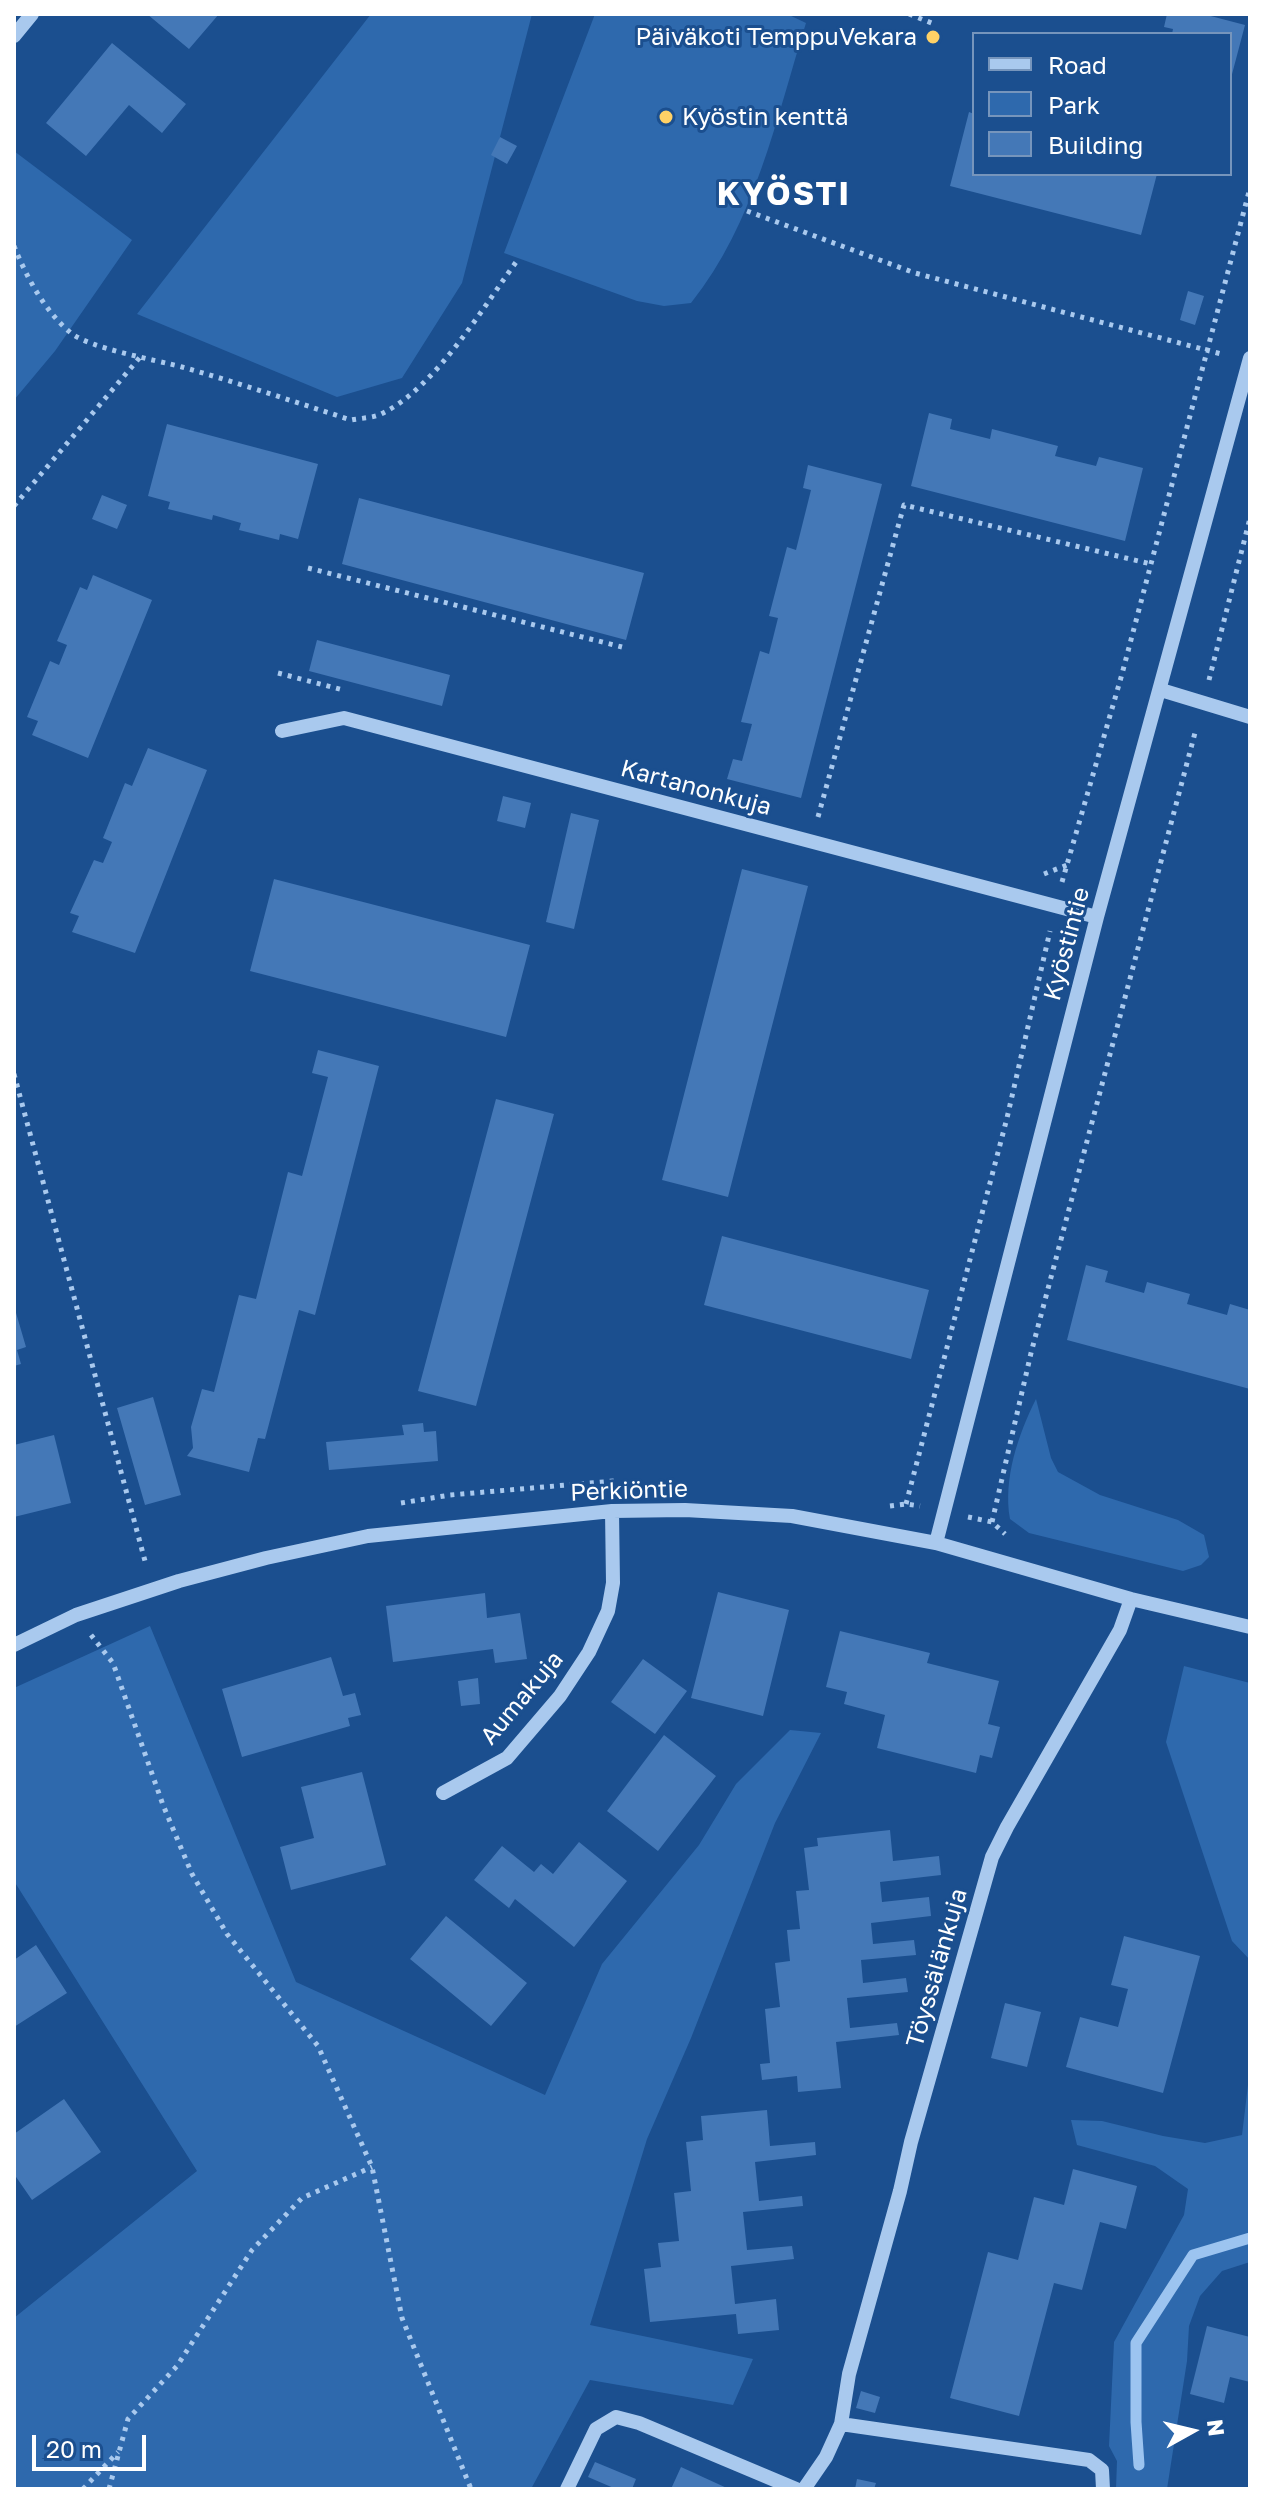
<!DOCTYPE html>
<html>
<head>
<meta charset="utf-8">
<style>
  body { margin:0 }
  #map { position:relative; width:1264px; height:2503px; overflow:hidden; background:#1b4f8f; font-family:"Golos Text",sans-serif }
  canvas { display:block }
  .frame { position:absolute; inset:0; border:16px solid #fff; pointer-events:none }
  .legend { position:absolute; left:972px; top:32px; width:260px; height:144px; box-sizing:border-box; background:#1b4f8f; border:2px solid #7695bc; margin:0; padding:10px 14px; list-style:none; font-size:24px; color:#fff }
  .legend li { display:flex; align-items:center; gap:16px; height:40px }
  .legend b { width:40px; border:2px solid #7695bc }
  .north { position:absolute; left:1152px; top:2391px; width:80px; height:80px; -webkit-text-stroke:6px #1b4f8f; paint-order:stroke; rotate:82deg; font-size:22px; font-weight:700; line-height:32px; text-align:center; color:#fff }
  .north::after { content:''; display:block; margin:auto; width:28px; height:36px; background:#fff; clip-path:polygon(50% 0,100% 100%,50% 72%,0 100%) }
  .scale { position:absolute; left:32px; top:2435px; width:114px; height:36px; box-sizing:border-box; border:4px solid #fff; border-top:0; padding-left:10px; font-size:24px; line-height:28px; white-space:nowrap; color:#fff; -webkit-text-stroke:6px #1b4f8f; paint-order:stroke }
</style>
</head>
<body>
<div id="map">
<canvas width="1264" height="2503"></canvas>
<div class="frame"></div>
<ul class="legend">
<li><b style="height:10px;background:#a9c9ee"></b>Road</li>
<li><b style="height:22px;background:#2e69ad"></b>Park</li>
<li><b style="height:22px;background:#4478b7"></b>Building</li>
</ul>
<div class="north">N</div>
<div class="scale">20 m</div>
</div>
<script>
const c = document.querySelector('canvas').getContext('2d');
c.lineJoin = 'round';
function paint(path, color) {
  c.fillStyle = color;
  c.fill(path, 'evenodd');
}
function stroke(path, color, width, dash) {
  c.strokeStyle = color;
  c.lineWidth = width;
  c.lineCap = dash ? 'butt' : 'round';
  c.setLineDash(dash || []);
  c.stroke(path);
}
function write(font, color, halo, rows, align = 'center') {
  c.font = font + ' "Golos Text",sans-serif';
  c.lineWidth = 6;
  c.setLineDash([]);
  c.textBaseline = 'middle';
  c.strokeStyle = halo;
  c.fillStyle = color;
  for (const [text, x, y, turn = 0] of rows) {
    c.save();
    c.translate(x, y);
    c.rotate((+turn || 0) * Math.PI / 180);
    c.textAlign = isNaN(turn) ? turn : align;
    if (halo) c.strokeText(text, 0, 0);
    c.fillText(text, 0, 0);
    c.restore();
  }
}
paint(new Path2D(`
  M 371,14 L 532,14 L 462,283 L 402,378 L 337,397 L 137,314 Z
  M 595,14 L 787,14 L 806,23 C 776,119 755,223 691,303 L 664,306 L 637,301 L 504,253 Z
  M 14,151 L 132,240 L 55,351 L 14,400 Z
  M 1036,1399 L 1051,1458 L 1058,1472 L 1100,1495 L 1178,1520 L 1204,1535 L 1209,1557 L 1201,1565 L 1183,1571 L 1029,1533 L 1010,1519 C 1003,1479 1018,1435 1036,1399 Z
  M 150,1626 L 296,1982 L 545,2095 L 602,1964 L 699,1845 L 736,1784 L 790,1730 L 821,1733 L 775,1823 L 691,2038 L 647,2139 L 590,2325 L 753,2359 L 733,2405 L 590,2380 L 531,2489 L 14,2489 L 14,2318 L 197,2171 L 14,1881 L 14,1688 Z
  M 1184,1666 L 1250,1683 L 1250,1960 L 1232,1941 L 1166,1742 Z
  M 1250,2068 L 1250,2262 L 1222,2271 L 1200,2296 L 1189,2326 L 1187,2361 L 1167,2489 L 1116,2489 L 1117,2461 L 1109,2446 L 1114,2342 L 1184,2215 L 1188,2189 L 1155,2166 L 1077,2145 L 1071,2120 L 1102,2121 L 1163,2136 L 1205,2143 L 1242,2135 Z`), '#2e69ad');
stroke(new Path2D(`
  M 1139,2465 L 1136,2422 L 1136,2343 L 1193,2255 L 1250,2238`), '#9cc4f0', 11);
paint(new Path2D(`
  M 147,14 L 219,14 L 189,49 Z
  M 1167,14 L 1203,14 L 1245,25 L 1231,78 L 1230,34 L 1172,34 L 1173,29 L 1164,27 Z
  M 112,43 L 186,104 L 162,133 L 129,105 L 86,156 L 46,123 Z
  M 969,112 L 974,114 L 974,174 L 1157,174 L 1141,235 L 950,186 Z
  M 500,137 L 517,146 L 507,164 L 491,155 Z
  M 1188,291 L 1204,296 L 1195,325 L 1180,320 Z
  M 929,413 L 952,419 L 950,429 L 990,439 L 992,429 L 1058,446 L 1055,456 L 1096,466 L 1099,457 L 1143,468 L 1125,541 L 911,486 Z
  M 167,424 L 318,464 L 298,539 L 280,534 L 279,540 L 239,530 L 241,523 L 213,515 L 212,520 L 168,509 L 170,502 L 148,496 Z
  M 808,465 L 882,484 L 801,798 L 727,779 L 733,759 L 742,761 L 752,724 L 741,722 L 760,651 L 769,654 L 778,618 L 769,616 L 787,547 L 796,550 L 811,490 L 803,488 Z
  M 102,495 L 127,505 L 117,529 L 92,519 Z
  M 359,498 L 644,573 L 626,640 L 342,564 Z
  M 93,575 L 152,600 L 88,758 L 32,735 L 38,721 L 27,717 L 50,661 L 59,665 L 67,645 L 57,641 L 80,587 L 87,590 Z
  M 317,640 L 450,675 L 442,706 L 309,671 Z
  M 148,748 L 207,770 L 135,953 L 72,932 L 79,916 L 70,913 L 94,860 L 103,863 L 112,842 L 103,838 L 125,783 L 132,786 Z
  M 503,796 L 531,803 L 525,828 L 497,821 Z
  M 571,813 L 599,820 L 574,929 L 546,922 Z
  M 742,869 L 808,886 L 728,1197 L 662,1180 Z
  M 274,879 L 530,945 L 506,1037 L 250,971 Z
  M 318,1050 L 379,1066 L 315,1315 L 299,1310 L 265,1439 L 258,1438 L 249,1472 L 187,1456 L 193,1448 L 191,1427 L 202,1389 L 214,1392 L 239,1295 L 256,1299 L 288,1172 L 302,1176 L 328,1077 L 312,1073 Z
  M 496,1099 L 554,1114 L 476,1406 L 418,1391 Z
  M 722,1236 L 929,1290 L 911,1359 L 704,1305 Z
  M 1086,1265 L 1108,1271 L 1105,1282 L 1144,1293 L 1147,1282 L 1190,1294 L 1187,1304 L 1227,1315 L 1230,1304 L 1250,1310 L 1250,1389 L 1067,1340 Z
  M 14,1306 L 26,1347 L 17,1350 L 21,1364 L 14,1366 Z
  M 153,1397 L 181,1495 L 145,1505 L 117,1408 Z
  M 423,1423 L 424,1432 L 436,1431 L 438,1461 L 329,1470 L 326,1442 L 404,1435 L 402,1425 Z
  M 54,1435 L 71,1503 L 14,1517 L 14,1445 Z
  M 718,1592 L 789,1610 L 763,1716 L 691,1698 Z
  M 485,1593 L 487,1618 L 520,1613 L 527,1659 L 495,1663 L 493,1649 L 393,1662 L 386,1606 Z
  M 840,1631 L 930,1653 L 927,1663 L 999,1681 L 988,1724 L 1000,1727 L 992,1758 L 980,1755 L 976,1773 L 877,1748 L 885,1715 L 844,1704 L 847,1692 L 826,1687 Z
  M 331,1657 L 343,1696 L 355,1693 L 361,1715 L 348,1718 L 350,1726 L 242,1757 L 222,1689 Z
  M 643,1659 L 687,1691 L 655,1734 L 611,1702 Z
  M 478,1678 L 480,1704 L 461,1706 L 458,1681 Z
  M 664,1735 L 716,1776 L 658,1851 L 607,1811 Z
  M 362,1772 L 386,1865 L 291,1890 L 280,1847 L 314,1838 L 301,1787 Z
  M 890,1830 L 893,1861 L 939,1856 L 941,1875 L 880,1882 L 882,1902 L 929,1897 L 931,1916 L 871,1923 L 873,1944 L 914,1940 L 916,1955 L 861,1960 L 863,1983 L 906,1978 L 908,1992 L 847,1998 L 850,2028 L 897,2023 L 899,2035 L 836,2042 L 841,2088 L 798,2092 L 797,2076 L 762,2080 L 760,2064 L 770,2063 L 765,2009 L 780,2007 L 775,1963 L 790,1961 L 787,1930 L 800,1929 L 796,1891 L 809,1890 L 804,1848 L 818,1846 L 817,1838 Z
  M 579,1842 L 627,1881 L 574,1947 L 515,1899 L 509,1908 L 474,1880 L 502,1846 L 534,1872 L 541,1864 L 553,1874 Z
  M 446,1916 L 527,1983 L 491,2026 L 410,1959 Z
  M 1124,1936 L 1200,1956 L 1163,2093 L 1066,2067 L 1080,2017 L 1118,2027 L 1128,1989 L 1111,1985 Z
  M 36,1945 L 67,1993 L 14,2027 L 14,1960 Z
  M 1005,2003 L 1041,2012 L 1027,2067 L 991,2058 Z
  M 64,2099 L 101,2152 L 32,2200 L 14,2174 L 14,2134 Z
  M 767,2110 L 770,2146 L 815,2142 L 816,2155 L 755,2162 L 759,2201 L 802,2196 L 803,2206 L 743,2212 L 747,2250 L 792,2246 L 794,2259 L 731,2266 L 735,2304 L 776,2299 L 779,2330 L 738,2334 L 736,2314 L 650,2322 L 644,2269 L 661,2267 L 658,2243 L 679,2241 L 674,2193 L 691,2191 L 686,2142 L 703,2140 L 701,2116 Z
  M 1073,2169 L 1137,2186 L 1126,2229 L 1100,2222 L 1082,2290 L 1054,2283 L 1019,2416 L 950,2398 L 988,2252 L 1018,2260 L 1034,2197 L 1064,2205 Z
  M 1207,2326 L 1250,2337 L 1250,2382 L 1230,2377 L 1224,2403 L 1190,2394 Z
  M 861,2391 L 880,2397 L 875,2413 L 856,2408 Z
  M 595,2462 L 636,2479 L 632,2489 L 616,2489 L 588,2477 Z
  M 681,2467 L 729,2489 L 671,2489 Z
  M 857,2479 L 876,2483 L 874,2489 L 855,2489 Z`), '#4478b7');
stroke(new Path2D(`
  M 909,14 L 934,24
  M 747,211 L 915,273 L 1225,355
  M 14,246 C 26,276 45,312 71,333 C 89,348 156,360 182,367 C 239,383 295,402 351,420 C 361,418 373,418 381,414 C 436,388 483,307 519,258
  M 14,506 L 141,356
  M 308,568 L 622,647
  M 278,673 L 343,690
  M 1209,680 L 1250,518
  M 818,817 L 904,505 L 1151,564
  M 1044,874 L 1067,865
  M 1062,882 L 1122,674 L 1250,188
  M 14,1074 L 145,1561
  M 401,1503 L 450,1495 L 614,1481
  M 906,1504 L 1007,1118 L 1050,931
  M 890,1506 L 906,1504 L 920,1506
  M 968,1517 L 992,1522 L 1005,1534
  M 992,1522 L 1031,1353 L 1196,729
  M 91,1635 L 113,1663 L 163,1805 L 192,1874 L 227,1934 L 318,2046 L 372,2167 L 402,2318 L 471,2489
  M 83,2489 L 118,2452
  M 109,2489 L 128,2419 L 177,2366 L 252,2250 L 302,2198 L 372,2167`), '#a9c9ee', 5, [4, 6]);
stroke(new Path2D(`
  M 14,36 L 32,14
  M 1161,690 L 1250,717
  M 282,731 L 344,718 L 1097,917
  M 936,1543 L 1097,917 L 1250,358
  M 14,1645 L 76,1615 L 179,1581 L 266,1558 L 368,1536 L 612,1511 L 685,1510 L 792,1516 L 936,1543 L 1131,1599 L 1250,1627
  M 443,1793 L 507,1758 L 560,1696 L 589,1652 L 608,1611 L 613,1583 L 612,1511
  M 841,2424 L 1089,2460 L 1102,2470 L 1103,2489
  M 567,2489 L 596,2429 L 616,2417 L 639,2423 L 796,2489
  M 804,2489 L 826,2457 L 841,2424 L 849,2374 L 900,2191 L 911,2142 L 992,1857 L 1007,1827 L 1120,1630 L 1131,1599`), '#a9c9ee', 14);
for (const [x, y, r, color] of [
  [933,37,8,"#ffd166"],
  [666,117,8,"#ffd166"]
]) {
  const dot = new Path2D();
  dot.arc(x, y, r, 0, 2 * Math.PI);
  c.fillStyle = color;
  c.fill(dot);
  stroke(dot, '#1b4f8f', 3);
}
write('24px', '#fff', '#1b4f8f', [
  ["Päiväkoti TemppuVekara",917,37],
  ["Kyöstin kenttä",682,117,"left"]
], 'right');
write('24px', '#fff', '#1b4f8f', [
  ["Kartanonkuja",696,788,15],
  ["Kyöstintie",1067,944,-75],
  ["Perkiöntie",629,1491,-2],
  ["Aumakuja",522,1698,-50],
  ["Töyssälänkuja",937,1968,-74]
]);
c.letterSpacing = '2px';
write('bold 32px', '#fff', '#1b4f8f', [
  ["KYÖSTI",784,195]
]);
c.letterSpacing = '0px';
</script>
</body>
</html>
